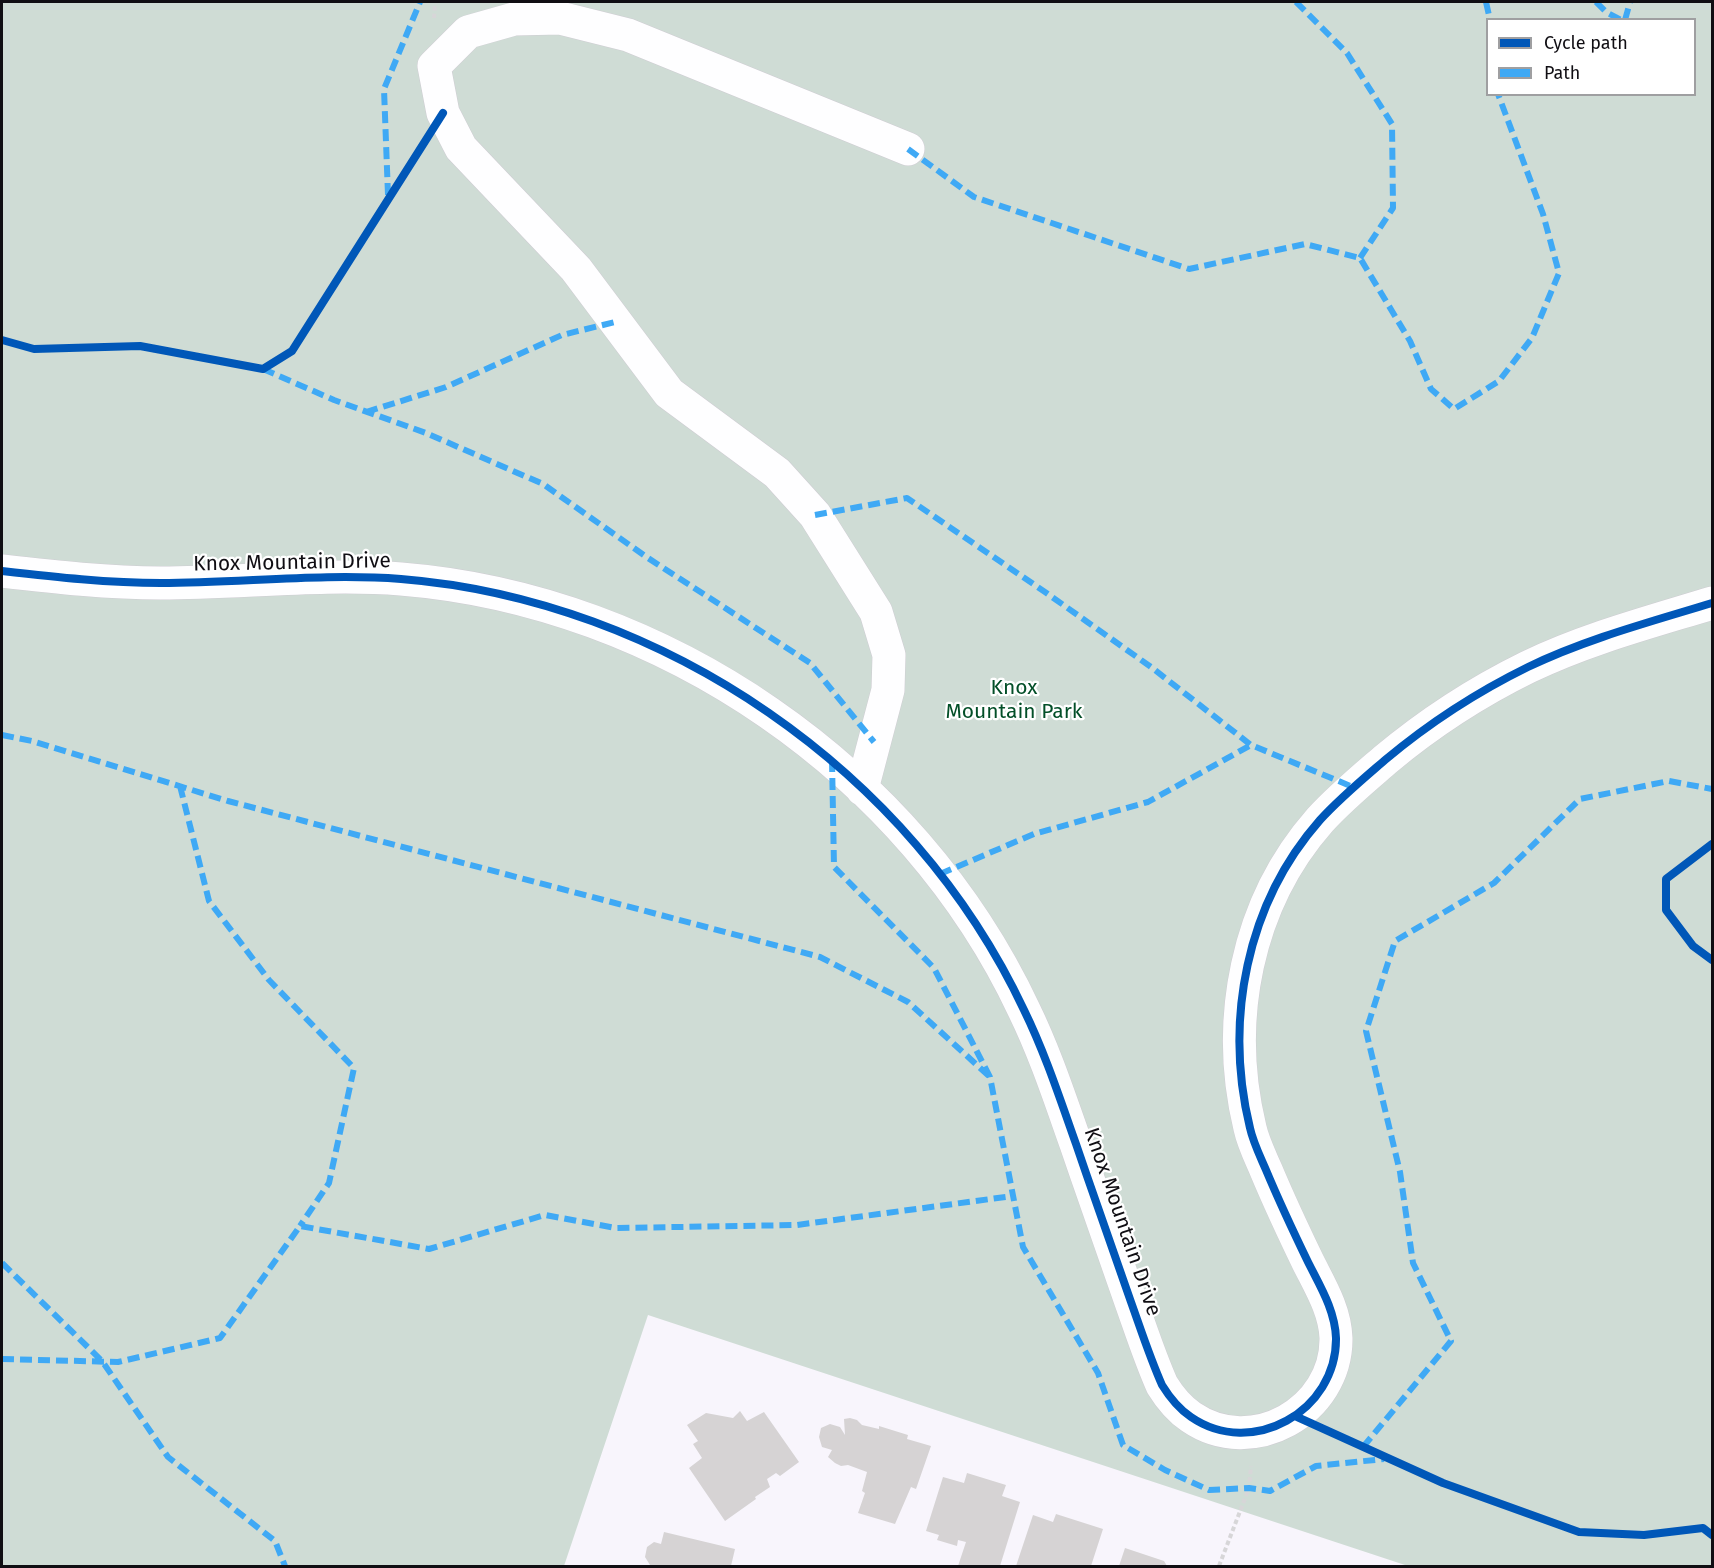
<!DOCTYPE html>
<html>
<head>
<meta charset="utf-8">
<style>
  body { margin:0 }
  #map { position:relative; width:1714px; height:1568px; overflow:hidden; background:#f8f5fc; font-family:"Fira Sans",sans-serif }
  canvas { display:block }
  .frame { position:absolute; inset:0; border:3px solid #100e13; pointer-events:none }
  .legend { position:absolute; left:1486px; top:18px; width:210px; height:78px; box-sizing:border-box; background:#fff; border:2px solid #9f9fa1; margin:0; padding:8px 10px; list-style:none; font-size:18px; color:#100e13 }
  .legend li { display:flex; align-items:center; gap:12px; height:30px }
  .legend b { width:30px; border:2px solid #9f9fa1 }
</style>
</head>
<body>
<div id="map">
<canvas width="1714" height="1568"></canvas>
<div class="frame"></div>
<ul class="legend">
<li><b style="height:8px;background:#0057b8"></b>Cycle path</li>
<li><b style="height:8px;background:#3fa9f5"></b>Path</li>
</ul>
</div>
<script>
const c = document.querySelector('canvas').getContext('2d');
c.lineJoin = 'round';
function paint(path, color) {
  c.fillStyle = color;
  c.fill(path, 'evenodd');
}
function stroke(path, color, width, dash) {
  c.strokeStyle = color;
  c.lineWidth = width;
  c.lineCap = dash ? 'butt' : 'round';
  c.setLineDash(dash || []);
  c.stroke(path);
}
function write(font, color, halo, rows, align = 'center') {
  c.font = font + ' "Fira Sans",sans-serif';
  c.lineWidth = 4.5;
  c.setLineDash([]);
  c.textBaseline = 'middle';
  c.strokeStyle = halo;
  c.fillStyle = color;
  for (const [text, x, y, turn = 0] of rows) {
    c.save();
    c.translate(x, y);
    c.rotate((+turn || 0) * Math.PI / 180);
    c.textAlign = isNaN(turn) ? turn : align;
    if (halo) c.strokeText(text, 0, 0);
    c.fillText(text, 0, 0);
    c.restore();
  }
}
paint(new Path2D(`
  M 2,2 L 1712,2 L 1712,1566 L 1408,1566 L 648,1315 L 564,1566 L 2,1566 ZM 1488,20 L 1694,20 L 1694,94 L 1488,94 Z`), '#cfdcd5');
paint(new Path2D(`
  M 740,1411 L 747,1421 L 764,1412 L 799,1462 L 780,1476 L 776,1473 L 767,1479 L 770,1487 L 755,1497 L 756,1499 L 725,1521 L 689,1468 L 702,1458 L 693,1444 L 698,1441 L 687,1425 L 706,1413 L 733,1418 Z
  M 850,1418 L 857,1420 L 862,1425 L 879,1429 L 879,1426 L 908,1435 L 907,1439 L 931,1446 L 916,1489 L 911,1487 L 895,1524 L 858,1513 L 865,1493 L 862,1491 L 867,1472 L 848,1465 L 841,1466 L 835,1463 L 828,1457 L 832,1450 L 822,1447 L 819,1437 L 821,1428 L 830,1424 L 840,1427 L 845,1435 L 844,1419 Z
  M 967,1473 L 1006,1485 L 1002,1496 L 1020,1502 L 1000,1566 L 958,1566 L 966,1542 L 958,1540 L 957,1546 L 937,1540 L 939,1535 L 926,1531 L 943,1477 L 964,1483 Z
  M 1056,1514 L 1103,1529 L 1091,1566 L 1016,1566 L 1033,1515 L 1053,1522 Z
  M 664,1532 L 735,1549 L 731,1566 L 658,1566 L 650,1565 L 645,1557 L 647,1547 L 654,1542 L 661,1544 Z
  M 1125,1548 L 1164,1561 L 1167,1566 L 1119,1566 Z`), '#d6d3d4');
const street = new Path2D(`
  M 2,571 C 55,577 108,583 161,583 C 241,583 321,573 401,579 C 663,600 912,771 1024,1010 C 1045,1053 1060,1099 1076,1144 C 1094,1197 1113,1250 1131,1302 C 1141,1330 1150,1358 1162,1385 C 1170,1398 1179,1409 1191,1417 C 1252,1459 1337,1411 1336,1338 C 1335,1310 1320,1286 1308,1262 C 1293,1231 1279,1201 1266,1170 C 1260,1156 1253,1142 1250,1128 C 1224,1021 1246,904 1320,820 C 1340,798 1363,779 1385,760 C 1428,724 1477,692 1528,667 C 1586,639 1650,622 1712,603
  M 862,789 L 888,690 L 889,655 L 876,612 L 815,515 L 777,473 L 669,393 L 576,269 L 461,148 L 443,113 L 434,66 L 468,32 L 514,19 L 560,18 L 628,35 L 908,149`);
stroke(street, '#cfcdd3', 34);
stroke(new Path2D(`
  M 434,18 L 435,2
  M 1219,1566 L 1249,1488 L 1251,1466`), '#d7d6d8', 4, [4.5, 3]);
stroke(street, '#fefeff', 33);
stroke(new Path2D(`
  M 1296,2 L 1347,53 L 1392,124 L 1393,208 L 1360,258
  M 1486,2 L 1490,20
  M 1596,2 L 1606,12 L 1621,20
  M 1625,20 L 1630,2
  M 908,149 L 974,197 L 1189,269 L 1305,244 L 1360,258 L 1410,341 L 1431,389 L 1454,409 L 1499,381 L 1532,338 L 1559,273 L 1543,214 L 1498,94
  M 388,195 L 384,89 L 420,2
  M 263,369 L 334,400 L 426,433 L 543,484 L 648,558 L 810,663 L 874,742
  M 366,412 L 446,387 L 562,335 L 615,322
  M 815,515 L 907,498 L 1045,592 L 1151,667 L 1251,745 L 1353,787
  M 2,735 L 32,741 L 228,801 L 820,957 L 908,1002 L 990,1077
  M 832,760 L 834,867 L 934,968 L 990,1077 L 1023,1247 L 1098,1373 L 1123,1445 L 1165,1470 L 1209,1490 L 1249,1488 L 1270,1491 L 1316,1466 L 1384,1459
  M 180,786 L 209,901 L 269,980 L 354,1068 L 329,1183 L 300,1226
  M 940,874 L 1034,834 L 1148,802 L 1251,745
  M 2,1263 L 102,1361 L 168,1457 L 275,1541 L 285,1566
  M 2,1359 L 118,1362 L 220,1338 L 300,1226 L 429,1249 L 545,1215 L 616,1228 L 797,1225 L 1013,1196
  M 1363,1447 L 1451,1341 L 1413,1263 L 1400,1172 L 1366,1031 L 1395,941 L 1494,883 L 1580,799 L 1669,781 L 1712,789`), '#3fa9f5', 6, [12, 6]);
stroke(new Path2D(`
  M 2,340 L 34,349 L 140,346 L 263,369 L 292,351 L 443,113
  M 2,571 C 55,577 108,583 161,583 C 241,583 321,573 401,579 C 663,600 912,771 1024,1010 C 1045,1053 1060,1099 1076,1144 C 1094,1197 1113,1250 1131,1302 C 1141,1330 1150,1358 1162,1385 C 1170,1398 1179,1409 1191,1417 C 1252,1459 1337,1411 1336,1338 C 1335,1310 1320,1286 1308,1262 C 1293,1231 1279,1201 1266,1170 C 1260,1156 1253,1142 1250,1128 C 1224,1021 1246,904 1320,820 C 1340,798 1363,779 1385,760 C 1428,724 1477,692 1528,667 C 1586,639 1650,622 1712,603
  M 1712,844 L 1666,879 L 1666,910 L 1693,946 L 1712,960
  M 1295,1416 L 1443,1483 L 1579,1532 L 1644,1535 L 1703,1528 L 1712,1535`), '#0057b8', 8);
write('21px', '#100e13', '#fff', [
  ["Knox Mountain Drive",292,563,-1],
  ["Knox Mountain Drive",1122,1222,71]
]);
write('21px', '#034f28', '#fff', [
  ["Knox",1014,688],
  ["Mountain Park",1014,712]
]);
</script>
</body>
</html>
